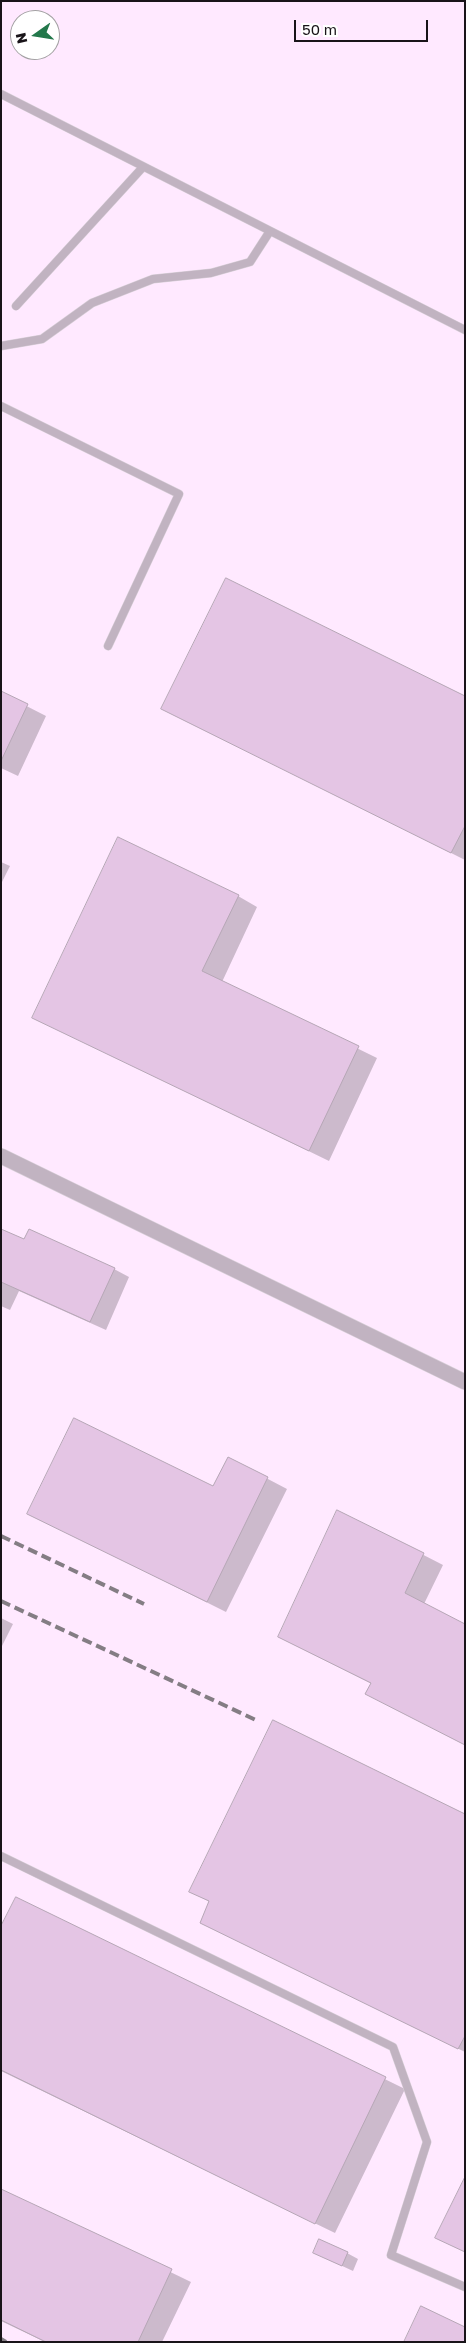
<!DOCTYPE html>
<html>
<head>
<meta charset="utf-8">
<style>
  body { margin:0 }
  #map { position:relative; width:466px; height:2343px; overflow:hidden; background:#fff5ff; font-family:"Golos Text",sans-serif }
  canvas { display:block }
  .frame { position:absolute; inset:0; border:2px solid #191419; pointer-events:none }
  .north { position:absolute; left:10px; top:10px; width:50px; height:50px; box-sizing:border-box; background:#fff; border:1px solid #a3a1a3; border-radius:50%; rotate:257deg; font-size:14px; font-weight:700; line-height:20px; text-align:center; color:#191419 }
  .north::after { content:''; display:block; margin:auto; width:18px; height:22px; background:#23784b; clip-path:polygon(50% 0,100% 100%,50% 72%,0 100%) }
  .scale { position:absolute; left:294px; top:20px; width:134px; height:22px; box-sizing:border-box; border:2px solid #191419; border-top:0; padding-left:6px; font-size:15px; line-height:18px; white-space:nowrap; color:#191419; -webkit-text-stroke:4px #fff; paint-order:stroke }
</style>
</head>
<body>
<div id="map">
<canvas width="466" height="2343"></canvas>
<div class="frame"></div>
<div class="north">N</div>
<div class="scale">50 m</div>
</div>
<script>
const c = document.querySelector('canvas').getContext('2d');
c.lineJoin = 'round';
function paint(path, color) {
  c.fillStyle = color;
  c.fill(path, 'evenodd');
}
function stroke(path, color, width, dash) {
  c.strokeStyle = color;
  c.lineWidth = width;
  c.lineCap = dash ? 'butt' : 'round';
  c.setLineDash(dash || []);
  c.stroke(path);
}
paint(new Path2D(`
  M 1,1 L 465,1 L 465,2342 L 1,2342 ZM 20,20 L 50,20 L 50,50 L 20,50 Z`), '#ffe9ff');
paint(new Path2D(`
  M 1,693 L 46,716 L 18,776 L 1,768 Z
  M 465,697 L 465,860 L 163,708 Z
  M 1,862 L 10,866 L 1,884 Z
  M 238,896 L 257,907 L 222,982 L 377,1058 L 329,1161 L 33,1017 Z
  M 1,1230 L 25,1241 L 114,1269 L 129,1277 L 106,1330 L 19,1291 L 10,1310 L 1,1306 Z
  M 228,1458 L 287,1489 L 226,1612 L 28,1513 L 214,1488 Z
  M 338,1511 L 443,1565 L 424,1604 L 372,1684 L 279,1637 Z
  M 1,1618 L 13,1624 L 1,1648 Z
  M 465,1815 L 465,2052 L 217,1931 L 210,1902 L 191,1892 Z
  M 16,1898 L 405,2089 L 335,2233 L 1,2071 L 1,1929 Z
  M 1,2190 L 191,2282 L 162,2342 L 45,2342 L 1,2321 Z
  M 347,2253 L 358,2259 L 353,2271 L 325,2258 Z`), '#0003');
const building = new Path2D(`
  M 226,578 L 465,696 L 465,826 L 451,853 L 161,709 Z
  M 1,691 L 28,704 L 1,761 Z
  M 118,837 L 239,895 L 202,971 L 359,1046 L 309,1151 L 32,1018 Z
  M 1,1229 L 24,1239 L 29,1229 L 115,1268 L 90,1322 L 1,1282 Z
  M 74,1418 L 213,1486 L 228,1457 L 268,1477 L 207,1602 L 27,1514 Z
  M 337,1510 L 424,1553 L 405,1593 L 465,1624 L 465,1745 L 365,1694 L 371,1683 L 278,1637 Z
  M 273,1720 L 465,1814 L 465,2036 L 458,2049 L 200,1923 L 209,1901 L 189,1892 Z
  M 16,1897 L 386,2077 L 315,2224 L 1,2070 L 1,1926 Z
  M 465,2177 L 465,2252 L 435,2238 Z
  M 1,2189 L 172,2269 L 138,2342 L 46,2342 L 1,2320 Z
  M 319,2239 L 348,2252 L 342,2266 L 313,2253 Z
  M 421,2306 L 465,2327 L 465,2342 L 404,2342 Z`);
paint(building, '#e4c5e4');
stroke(building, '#b6a7b6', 1);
const service = new Path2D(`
  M 1,94 L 465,330
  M 16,306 L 143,167
  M 1,346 L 42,339 L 92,303 L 153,279 L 211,273 L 250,262 L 270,231
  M 1,406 L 179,494 L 108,646
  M 1,1856 L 393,2047 L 427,2142 L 391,2255 L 465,2287`);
const minor = new Path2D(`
  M 1,1156 L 465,1382`);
stroke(service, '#dad1da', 9);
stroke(minor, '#dad1da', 16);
stroke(service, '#c1b3c1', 8);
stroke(minor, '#c1b3c1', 15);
stroke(new Path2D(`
  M 1,1536 L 144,1604
  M 1,1601 L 258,1721
  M 1,2339 L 6,2342`), '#847d84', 4, [10, 5]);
</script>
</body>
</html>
